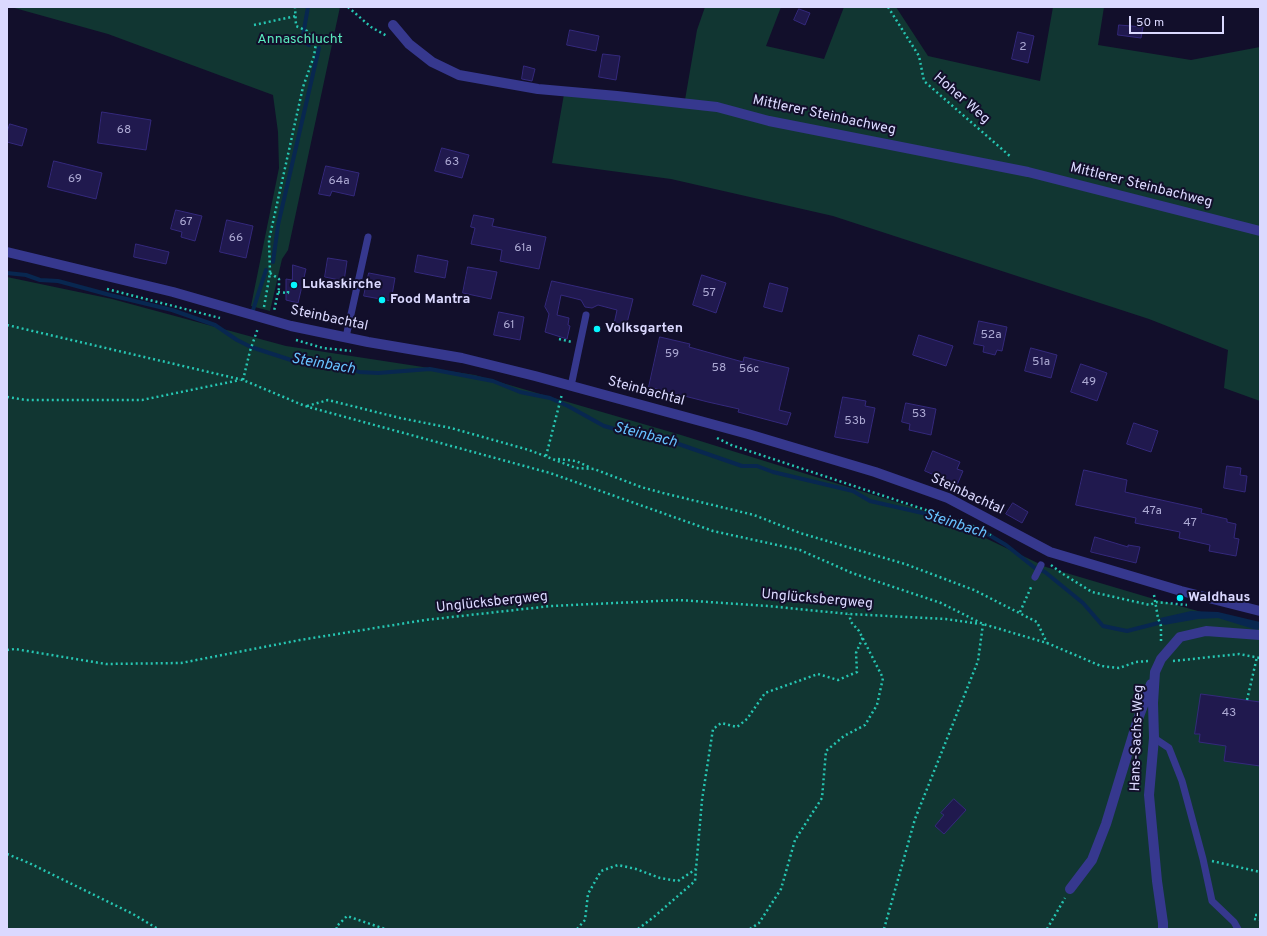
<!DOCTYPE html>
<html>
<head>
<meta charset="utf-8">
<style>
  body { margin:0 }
  #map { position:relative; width:1267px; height:936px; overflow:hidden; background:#120f2b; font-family:Overpass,sans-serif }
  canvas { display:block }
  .frame { position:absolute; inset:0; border:8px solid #dbd9ff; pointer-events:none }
  .scale { position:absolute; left:1129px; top:16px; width:95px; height:18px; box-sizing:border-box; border:2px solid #dbd9ff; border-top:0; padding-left:5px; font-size:12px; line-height:14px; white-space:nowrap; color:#dbd9ff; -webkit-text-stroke:3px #120f2b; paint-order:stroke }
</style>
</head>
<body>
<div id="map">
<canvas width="1267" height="936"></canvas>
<div class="frame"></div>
<div class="scale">50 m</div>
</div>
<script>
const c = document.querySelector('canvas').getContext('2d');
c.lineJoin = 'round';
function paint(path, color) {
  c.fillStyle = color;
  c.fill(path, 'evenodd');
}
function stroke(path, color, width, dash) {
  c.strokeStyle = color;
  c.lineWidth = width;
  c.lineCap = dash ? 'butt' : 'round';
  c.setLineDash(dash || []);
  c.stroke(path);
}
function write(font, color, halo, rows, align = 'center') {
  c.font = font + ' Overpass,sans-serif';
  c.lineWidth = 4;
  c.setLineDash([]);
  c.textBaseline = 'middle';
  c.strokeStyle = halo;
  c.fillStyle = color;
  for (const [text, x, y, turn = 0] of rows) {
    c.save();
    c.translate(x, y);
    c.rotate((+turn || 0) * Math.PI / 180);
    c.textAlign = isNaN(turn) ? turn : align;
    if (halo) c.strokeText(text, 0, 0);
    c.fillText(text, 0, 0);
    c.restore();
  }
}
paint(new Path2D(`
  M 11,7 L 340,7 L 288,250 L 282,259 L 270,311 L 251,306 L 279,168 L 278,132 L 273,95 L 108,34 Z
  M 705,7 L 781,7 L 766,46 L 824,59 L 844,7 L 896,7 L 928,56 L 1040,81 L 1053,7 L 1104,7 L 1098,45 L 1191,60 L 1260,47 L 1260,401 L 1224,388 L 1228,350 L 1149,319 L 833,216 L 671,179 L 552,163 L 564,94 L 685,100 L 697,30 Z
  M 7,277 L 112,299 L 286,346 L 475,375 L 681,435 L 935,514 L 1046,567 L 1154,599 L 1260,628 L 1260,929 L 7,929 Z`), '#113632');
paint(new Path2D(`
  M 1191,611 L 1218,612 L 1260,622 L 1260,627 L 1257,630 L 1218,618 L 1198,619 L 1164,625 L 1160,618 Z`), '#082750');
stroke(new Path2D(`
  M 308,7 L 303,35 L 306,43 L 309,45
  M 273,262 L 278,225 L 319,48
  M 7,273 L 26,275 L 40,280 L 58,281 L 110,295 L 172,310 L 215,325 L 237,340 L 251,347 L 294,361 L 324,363 L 347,367 L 359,372 L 378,373 L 430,369 L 493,381 L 520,392 L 550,398 L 568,406 L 604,426 L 626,432 L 667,440 L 742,466 L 757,466 L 773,472 L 853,491 L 870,501 L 927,514 L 961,530 L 974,532 L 984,532 L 1006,545 L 1035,568 L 1045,572 L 1083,603 L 1103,626 L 1127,631 L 1166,621
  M 252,313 L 266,270`), '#082750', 4);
const building = new Path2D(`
  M 799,9 L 810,13 L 805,25 L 794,20 Z
  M 1119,25 L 1143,27 L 1141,38 L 1118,35 Z
  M 570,30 L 599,36 L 596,51 L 567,45 Z
  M 1018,32 L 1034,36 L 1028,63 L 1012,59 Z
  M 603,54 L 620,56 L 616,80 L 599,77 Z
  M 524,66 L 535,69 L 532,81 L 522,79 Z
  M 102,112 L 151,120 L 146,150 L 98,143 Z
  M 10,124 L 27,129 L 22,146 L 7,142 L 7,133 Z
  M 442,148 L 469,155 L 462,178 L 435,171 Z
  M 54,161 L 102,173 L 96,199 L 48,187 Z
  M 326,166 L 359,173 L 354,196 L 332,191 L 330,196 L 319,194 Z
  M 176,210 L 202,216 L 195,241 L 181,237 L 182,232 L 171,229 Z
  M 474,215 L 494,219 L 492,226 L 546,237 L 539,269 L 500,261 L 502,250 L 471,244 L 475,228 L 471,227 Z
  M 227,220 L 253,226 L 246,258 L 220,252 Z
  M 136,244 L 169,252 L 166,264 L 134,257 Z
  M 418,255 L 448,261 L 445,278 L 415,272 Z
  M 328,258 L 347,261 L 344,281 L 325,277 Z
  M 293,265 L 306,269 L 298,303 L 286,300 L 286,279 L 292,280 Z
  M 468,267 L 497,272 L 491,299 L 463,293 Z
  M 369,273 L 395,278 L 391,301 L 364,296 Z
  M 702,275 L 726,283 L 716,313 L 693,305 Z
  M 552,281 L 633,299 L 626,327 L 621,330 L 616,329 L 614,324 L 617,310 L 598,305 L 592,308 L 585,307 L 581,300 L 561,295 L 557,315 L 569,318 L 568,325 L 570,326 L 567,339 L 545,332 L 549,314 L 545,307 Z
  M 770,283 L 788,288 L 782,312 L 764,307 Z
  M 499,312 L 524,317 L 520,340 L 494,335 Z
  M 979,321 L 1007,327 L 1002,351 L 997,350 L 995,355 L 983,352 L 984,346 L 974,344 Z
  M 919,335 L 953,346 L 946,366 L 913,355 Z
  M 660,337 L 690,344 L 689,347 L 743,362 L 744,357 L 789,368 L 779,410 L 791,413 L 787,425 L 738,412 L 739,409 L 708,402 L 649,387 Z
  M 1031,348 L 1057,355 L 1051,378 L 1025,371 Z
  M 1081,364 L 1107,373 L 1097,401 L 1071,392 Z
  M 843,397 L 866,401 L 865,406 L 875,408 L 868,443 L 835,437 Z
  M 906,403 L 936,409 L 931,435 L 909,430 L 910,424 L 902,422 Z
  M 1134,423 L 1158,431 L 1151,452 L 1127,444 Z
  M 933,451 L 960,462 L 957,469 L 963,471 L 957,485 L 925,471 Z
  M 1227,466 L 1241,468 L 1240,475 L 1247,476 L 1245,492 L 1224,488 Z
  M 1084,470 L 1127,480 L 1125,492 L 1202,509 L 1201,513 L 1227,519 L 1227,522 L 1236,524 L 1234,538 L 1239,539 L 1236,556 L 1209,551 L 1210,545 L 1179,538 L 1180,532 L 1135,523 L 1136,518 L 1076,505 Z
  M 1013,503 L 1028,512 L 1022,523 L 1006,514 Z
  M 1095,537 L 1128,547 L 1128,545 L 1140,547 L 1136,563 L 1091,552 Z
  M 1201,694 L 1260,702 L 1260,766 L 1224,761 L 1226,746 L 1199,742 L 1200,734 L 1195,734 Z
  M 954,799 L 966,810 L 944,834 L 935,826 L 944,815 L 941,813 Z`);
paint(building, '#20194e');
stroke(building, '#34297c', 1);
stroke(new Path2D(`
  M 348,7 L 371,27 L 387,36
  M 888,7 L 919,56 L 924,81 L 1011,157
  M 254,25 L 296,16
  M 270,273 L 279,279 L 279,288 L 274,311
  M 107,289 L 220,318
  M 278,292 L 288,293 L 288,290
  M 264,307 L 270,273 L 269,240 L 303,87 L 314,56 L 316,43 L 307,31 L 296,26 L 295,7
  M 7,325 L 243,380 L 305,406 L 550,473 L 713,531 L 800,550 L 852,573 L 941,603 L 983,624 L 1047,643 L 1101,666 L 1119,668 L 1136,662 L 1148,661
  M 559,339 L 572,342
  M 296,340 L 323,348 L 351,351
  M 243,380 L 250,351 L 258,328
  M 7,397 L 26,400 L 142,400 L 240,380
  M 307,406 L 328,400 L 400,418 L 451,428 L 529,450 L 576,468 L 594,469 L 641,487 L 663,493 L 754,515 L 800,533 L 905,564 L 974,590 L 1037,622 L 1047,643
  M 717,438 L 731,445 L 971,525 L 991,535
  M 546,456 L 562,394
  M 558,459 L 576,461 L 589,467
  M 1051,565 L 1063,574 L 1092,592 L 1150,605 L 1156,602 L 1187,605
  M 1154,595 L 1158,618 L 1161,626 L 1161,642
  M 1020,612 L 1032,585
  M 7,650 L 15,649 L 106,664 L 181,663 L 300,640 L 425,620 L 551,606 L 679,600 L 768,606 L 849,614 L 946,619 L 980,624
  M 1173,661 L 1239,654 L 1260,658
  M 1247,700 L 1257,657
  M 7,854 L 29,863 L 133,914 L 158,929
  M 1212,861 L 1260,872
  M 1255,915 L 1260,915
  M 1254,919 L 1260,920
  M 337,929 L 336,927 L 347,916 L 385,929
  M 577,929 L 585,920 L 588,894 L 601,871 L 618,865 L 636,869 L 660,878 L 678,881 L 696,869 L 702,800 L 713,729 L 721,723 L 737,727 L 747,719 L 765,693 L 818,674 L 838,680 L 857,672 L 856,653 L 863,637
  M 638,929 L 655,916 L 695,881 L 696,870
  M 750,929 L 759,923 L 781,889 L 795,840 L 822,798 L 826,751 L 844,736 L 865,725 L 877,705 L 883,678 L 859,631 L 851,622 L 849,614
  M 884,929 L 915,819 L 978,661 L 983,624
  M 1047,929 L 1065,898`), '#26c6b2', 2.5, [2, 3]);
stroke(new Path2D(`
  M 346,337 L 368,237
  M 571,386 L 586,315
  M 1035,577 L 1041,565
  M 1154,738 L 1169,748 L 1182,781 L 1203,859 L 1212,901 L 1234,922 L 1238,929`), '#36388e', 7);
stroke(new Path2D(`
  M 393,25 L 409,44 L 432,62 L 459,75 L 538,89 L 617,96 L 717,107 L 769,121 L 1028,172 L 1260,231
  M 7,252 L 173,292 L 291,326 L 368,342 L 462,358 L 535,376 L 748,434 L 875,472 L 948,498 L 1050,552 L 1181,591 L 1260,611
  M 1070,889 L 1092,860 L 1106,824 L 1138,719 L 1151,684
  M 1163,929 L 1163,923 L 1157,881 L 1149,795 L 1154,738 L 1153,703 L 1155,672 L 1161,659 L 1180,637 L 1206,631 L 1260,635`), '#36388e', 10);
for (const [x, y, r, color] of [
  [294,285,4,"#05f6ff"],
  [382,300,4,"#05f6ff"],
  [597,329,4,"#05f6ff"],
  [1180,598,4,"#05f6ff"]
]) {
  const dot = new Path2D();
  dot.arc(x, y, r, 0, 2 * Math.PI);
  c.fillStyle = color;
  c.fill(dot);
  stroke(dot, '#120f2b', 1.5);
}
write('12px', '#aca9d3', null, [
  ["2",1023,48],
  ["68",124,131],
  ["63",452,163],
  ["69",75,180],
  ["64a",339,182],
  ["67",186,223],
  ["66",236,239],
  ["61a",523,249],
  ["57",709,294],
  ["61",509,326],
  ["52a",991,336],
  ["59",672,355],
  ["51a",1041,363],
  ["58",719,369],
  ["56c",749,370],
  ["49",1089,383],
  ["53",919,415],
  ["53b",855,422],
  ["47a",1152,512],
  ["47",1190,524],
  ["43",1229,714]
]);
write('14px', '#5aeabd', '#120f2b', [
  ["Annaschlucht",300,40]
]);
write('14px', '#dbd9ff', '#120f2b', [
  ["Hoher Weg",961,99,41],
  ["Mittlerer Steinbachweg",824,116,12],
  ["Mittlerer Steinbachweg",1141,186,14],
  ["Steinbachtal",329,319,12],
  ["Steinbachtal",646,392,15],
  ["Steinbachtal",967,495,25],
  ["Unglücksbergweg",817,600,5],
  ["Unglücksbergweg",492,603,-6],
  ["Hans-Sachs-Weg",1138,738,-88]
]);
write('bold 14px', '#dbd9ff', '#120f2b', [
  ["Lukaskirche",302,285],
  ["Food Mantra",390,300],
  ["Volksgarten",605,329],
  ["Waldhaus",1188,598]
], 'left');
write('italic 15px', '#67c2ff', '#120f2b', [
  ["Steinbach",323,365,10],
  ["Steinbach",645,436,14],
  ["Steinbach",955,525,18]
]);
</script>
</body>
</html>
